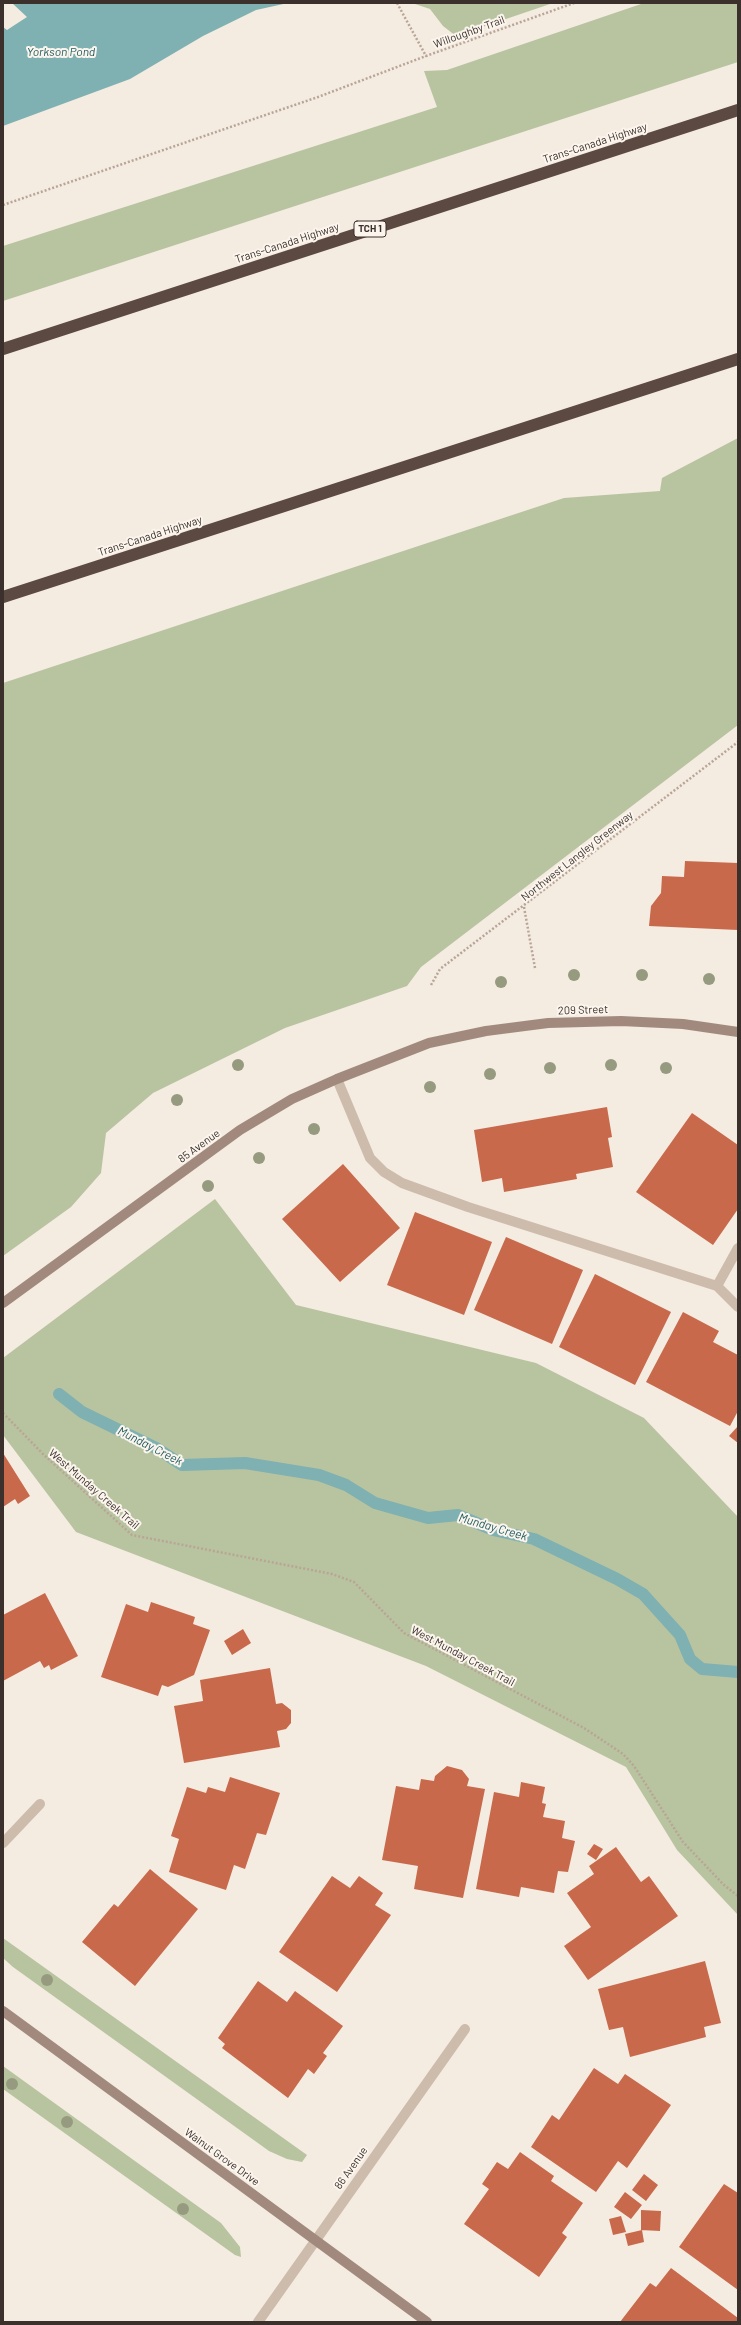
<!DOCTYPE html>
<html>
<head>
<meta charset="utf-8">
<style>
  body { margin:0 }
  #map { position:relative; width:741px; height:2325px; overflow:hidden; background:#f4ebe1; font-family:Barlow,sans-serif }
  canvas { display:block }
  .frame { position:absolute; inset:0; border:4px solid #3b302b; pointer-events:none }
</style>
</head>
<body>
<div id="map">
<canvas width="741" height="2325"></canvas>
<div class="frame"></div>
</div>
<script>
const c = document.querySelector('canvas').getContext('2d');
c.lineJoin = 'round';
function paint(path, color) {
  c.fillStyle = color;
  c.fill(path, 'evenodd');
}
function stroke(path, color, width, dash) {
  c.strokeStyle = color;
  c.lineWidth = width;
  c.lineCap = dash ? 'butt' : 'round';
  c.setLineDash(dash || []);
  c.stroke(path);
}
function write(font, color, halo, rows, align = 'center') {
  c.font = font + ' Barlow,sans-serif';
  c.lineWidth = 4;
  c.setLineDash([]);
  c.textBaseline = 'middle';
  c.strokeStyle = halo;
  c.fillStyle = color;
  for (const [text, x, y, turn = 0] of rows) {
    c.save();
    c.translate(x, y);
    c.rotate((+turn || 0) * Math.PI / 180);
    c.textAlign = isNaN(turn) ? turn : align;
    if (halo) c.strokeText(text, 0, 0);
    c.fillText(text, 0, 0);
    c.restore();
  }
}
paint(new Path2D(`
  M 412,3 L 553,3 L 456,36 L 443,26 L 430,9 Z
  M 644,3 L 738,3 L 738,62 L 3,301 L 3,246 L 437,107 L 424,71 L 447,70 Z
  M 738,438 L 738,725 L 421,967 L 407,986 L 285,1028 L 153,1093 L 106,1133 L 101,1173 L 71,1207 L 3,1256 L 3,683 L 564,498 L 660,491 L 662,478 Z
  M 215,1199 L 296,1305 L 536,1363 L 644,1418 L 738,1517 L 738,1915 L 677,1850 L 626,1767 L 426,1666 L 76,1532 L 3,1435 L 3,1358 Z
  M 3,1938 L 307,2155 L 302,2162 L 287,2159 L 269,2151 L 13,1967 L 3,1958 Z
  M 3,2066 L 221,2223 L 240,2247 L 241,2257 L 235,2255 L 3,2089 Z`), '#b8c4a0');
paint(new Path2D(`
  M 12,3 L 288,3 L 256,10 L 203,36 L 130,79 L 3,126 L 3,27 L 7,30 L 27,17 Z`), '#7fb0b2');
stroke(new Path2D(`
  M 59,1394 L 82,1412 L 158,1449 L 182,1465 L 245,1463 L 319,1475 L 346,1485 L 375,1503 L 428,1518 L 458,1515 L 493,1530 L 534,1539 L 617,1579 L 643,1594 L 680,1635 L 690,1659 L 702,1669 L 738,1672`), '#7fb0b2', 12);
paint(new Path2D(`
  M 685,861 L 738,863 L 738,930 L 649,926 L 651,906 L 661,893 L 662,876 L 684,877 Z
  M 607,1107 L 612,1137 L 608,1138 L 613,1167 L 576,1174 L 577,1179 L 504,1192 L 502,1178 L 482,1182 L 474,1130 Z
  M 692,1113 L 738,1145 L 738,1209 L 713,1245 L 636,1192 Z
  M 343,1164 L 400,1228 L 340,1282 L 282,1219 Z
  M 415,1212 L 492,1242 L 464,1315 L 387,1285 Z
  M 506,1237 L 583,1270 L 552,1344 L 474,1310 Z
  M 595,1274 L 671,1312 L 635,1385 L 559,1347 Z
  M 683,1312 L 719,1331 L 713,1342 L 738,1355 L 738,1411 L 730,1426 L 646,1382 Z
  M 738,1426 L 738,1443 L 729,1436 Z
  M 3,1453 L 30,1496 L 18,1504 L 15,1499 L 3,1507 Z
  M 45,1593 L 78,1656 L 51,1670 L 49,1665 L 44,1668 L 40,1661 L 3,1681 L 3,1615 Z
  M 151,1602 L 195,1617 L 193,1624 L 210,1630 L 194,1675 L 168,1687 L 162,1685 L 158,1696 L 101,1677 L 126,1604 L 148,1612 Z
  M 243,1629 L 251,1643 L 232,1655 L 224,1641 Z
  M 270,1668 L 276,1704 L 282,1703 L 291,1710 L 291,1723 L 286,1729 L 277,1731 L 280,1747 L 184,1763 L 174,1706 L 203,1701 L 200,1680 Z
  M 447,1766 L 462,1770 L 469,1779 L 467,1786 L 485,1789 L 463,1898 L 414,1889 L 418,1866 L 382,1860 L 396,1786 L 419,1790 L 421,1779 L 434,1781 L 435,1776 Z
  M 230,1777 L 280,1793 L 266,1835 L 257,1833 L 245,1869 L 234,1865 L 226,1890 L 169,1872 L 179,1839 L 171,1836 L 187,1787 L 206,1793 L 208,1787 L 225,1792 Z
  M 521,1782 L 545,1787 L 542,1803 L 546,1804 L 543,1817 L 565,1821 L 562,1838 L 575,1841 L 568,1872 L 558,1871 L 554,1893 L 521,1887 L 519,1897 L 476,1889 L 494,1792 L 519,1797 Z
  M 594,1844 L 603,1849 L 596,1860 L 587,1854 Z
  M 616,1847 L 641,1882 L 649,1876 L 678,1916 L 588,1980 L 564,1946 L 591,1927 L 567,1893 L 594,1874 L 589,1866 Z
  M 150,1869 L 198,1909 L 135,1986 L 82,1942 L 114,1904 L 118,1907 Z
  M 332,1876 L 350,1888 L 359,1876 L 383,1893 L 375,1905 L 391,1915 L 337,1992 L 279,1952 Z
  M 705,1961 L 721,2023 L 704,2027 L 706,2037 L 630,2057 L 623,2027 L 609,2030 L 598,1989 Z
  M 258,1981 L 287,2002 L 295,1991 L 343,2026 L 323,2053 L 327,2056 L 314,2074 L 308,2069 L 288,2098 L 222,2048 L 225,2044 L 218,2038 Z
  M 594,2068 L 618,2084 L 625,2074 L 671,2105 L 627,2168 L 618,2161 L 596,2192 L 531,2147 L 552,2115 L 559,2120 Z
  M 520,2152 L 554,2176 L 551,2181 L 583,2203 L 562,2233 L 567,2237 L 539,2277 L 464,2224 L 489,2189 L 482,2184 L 497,2162 L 508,2169 Z
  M 644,2174 L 658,2185 L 646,2201 L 632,2190 Z
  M 724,2184 L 738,2193 L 738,2290 L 679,2247 Z
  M 625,2192 L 642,2205 L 631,2219 L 614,2207 Z
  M 641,2210 L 661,2211 L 660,2231 L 641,2230 Z
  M 621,2216 L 626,2232 L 613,2235 L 609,2219 Z
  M 642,2230 L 644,2242 L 628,2246 L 625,2234 Z
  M 671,2268 L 738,2318 L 738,2322 L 620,2322 L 650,2283 L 656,2287 Z`), '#c8694b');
stroke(new Path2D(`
  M 397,3 L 426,56 L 574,3
  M 3,205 L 318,97 L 426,56
  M 524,907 L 535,968
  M 431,985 L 440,969 L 738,742
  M 3,1413 L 44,1455 L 132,1535 L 332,1574 L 354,1582 L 404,1633 L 584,1728 L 623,1754 L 634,1766 L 683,1842 L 724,1885 L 738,1896`), '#b9a596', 2.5, [2, 2]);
stroke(new Path2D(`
  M 337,1079 L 370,1158 L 384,1172 L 402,1183 L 468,1207 L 717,1286 L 738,1307
  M 717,1286 L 738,1248`), '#cdbbac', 10);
stroke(new Path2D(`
  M 3,1843 L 40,1804
  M 258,2322 L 465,2029`), '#cdbbac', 10);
stroke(new Path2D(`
  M 3,1303 L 240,1130 L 292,1099 L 337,1079 L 429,1043 L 486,1031 L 548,1023 L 621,1021 L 683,1024 L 738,1032
  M 3,2011 L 427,2322`), '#a18a7d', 10);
stroke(new Path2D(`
  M 3,349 L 738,110
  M 3,597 L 738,359`), '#5c4a42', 12);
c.fillStyle = '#969b7f';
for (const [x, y] of [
  [574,975],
  [642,975],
  [709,979],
  [501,982],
  [238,1065],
  [611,1065],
  [550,1068],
  [666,1068],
  [490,1074],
  [430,1087],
  [177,1100],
  [314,1129],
  [259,1158],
  [208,1186],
  [47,1980],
  [12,2084],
  [67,2122],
  [183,2209]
]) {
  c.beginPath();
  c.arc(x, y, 6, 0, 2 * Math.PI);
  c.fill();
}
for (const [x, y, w] of [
  [370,229,32]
]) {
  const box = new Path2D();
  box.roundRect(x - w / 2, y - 8, w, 16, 3);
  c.fillStyle = '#fbf5ee';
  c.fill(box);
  stroke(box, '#3b302b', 1);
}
write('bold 10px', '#3b302b', null, [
  ["TCH 1",370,229]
]);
write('11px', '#3b302b', '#fbf5ee', [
  ["Willoughby Trail",469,32,-20],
  ["Trans-Canada Highway",595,143,-18],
  ["Trans-Canada Highway",287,243,-18],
  ["Trans-Canada Highway",150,536,-18],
  ["Northwest Langley Greenway",577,856,-38],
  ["209 Street",583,1010,-2],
  ["85 Avenue",199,1146,-36],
  ["West Munday Creek Trail",94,1489,41],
  ["West Munday Creek Trail",463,1656,28],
  ["Walnut Grove Drive",222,2157,36],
  ["86 Avenue",351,2168,-55]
]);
write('italic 12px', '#1f5a5e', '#fbf5ee', [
  ["Yorkson Pond",61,52],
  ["Munday Creek",150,1446,27],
  ["Munday Creek",493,1527,16]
]);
</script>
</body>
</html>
